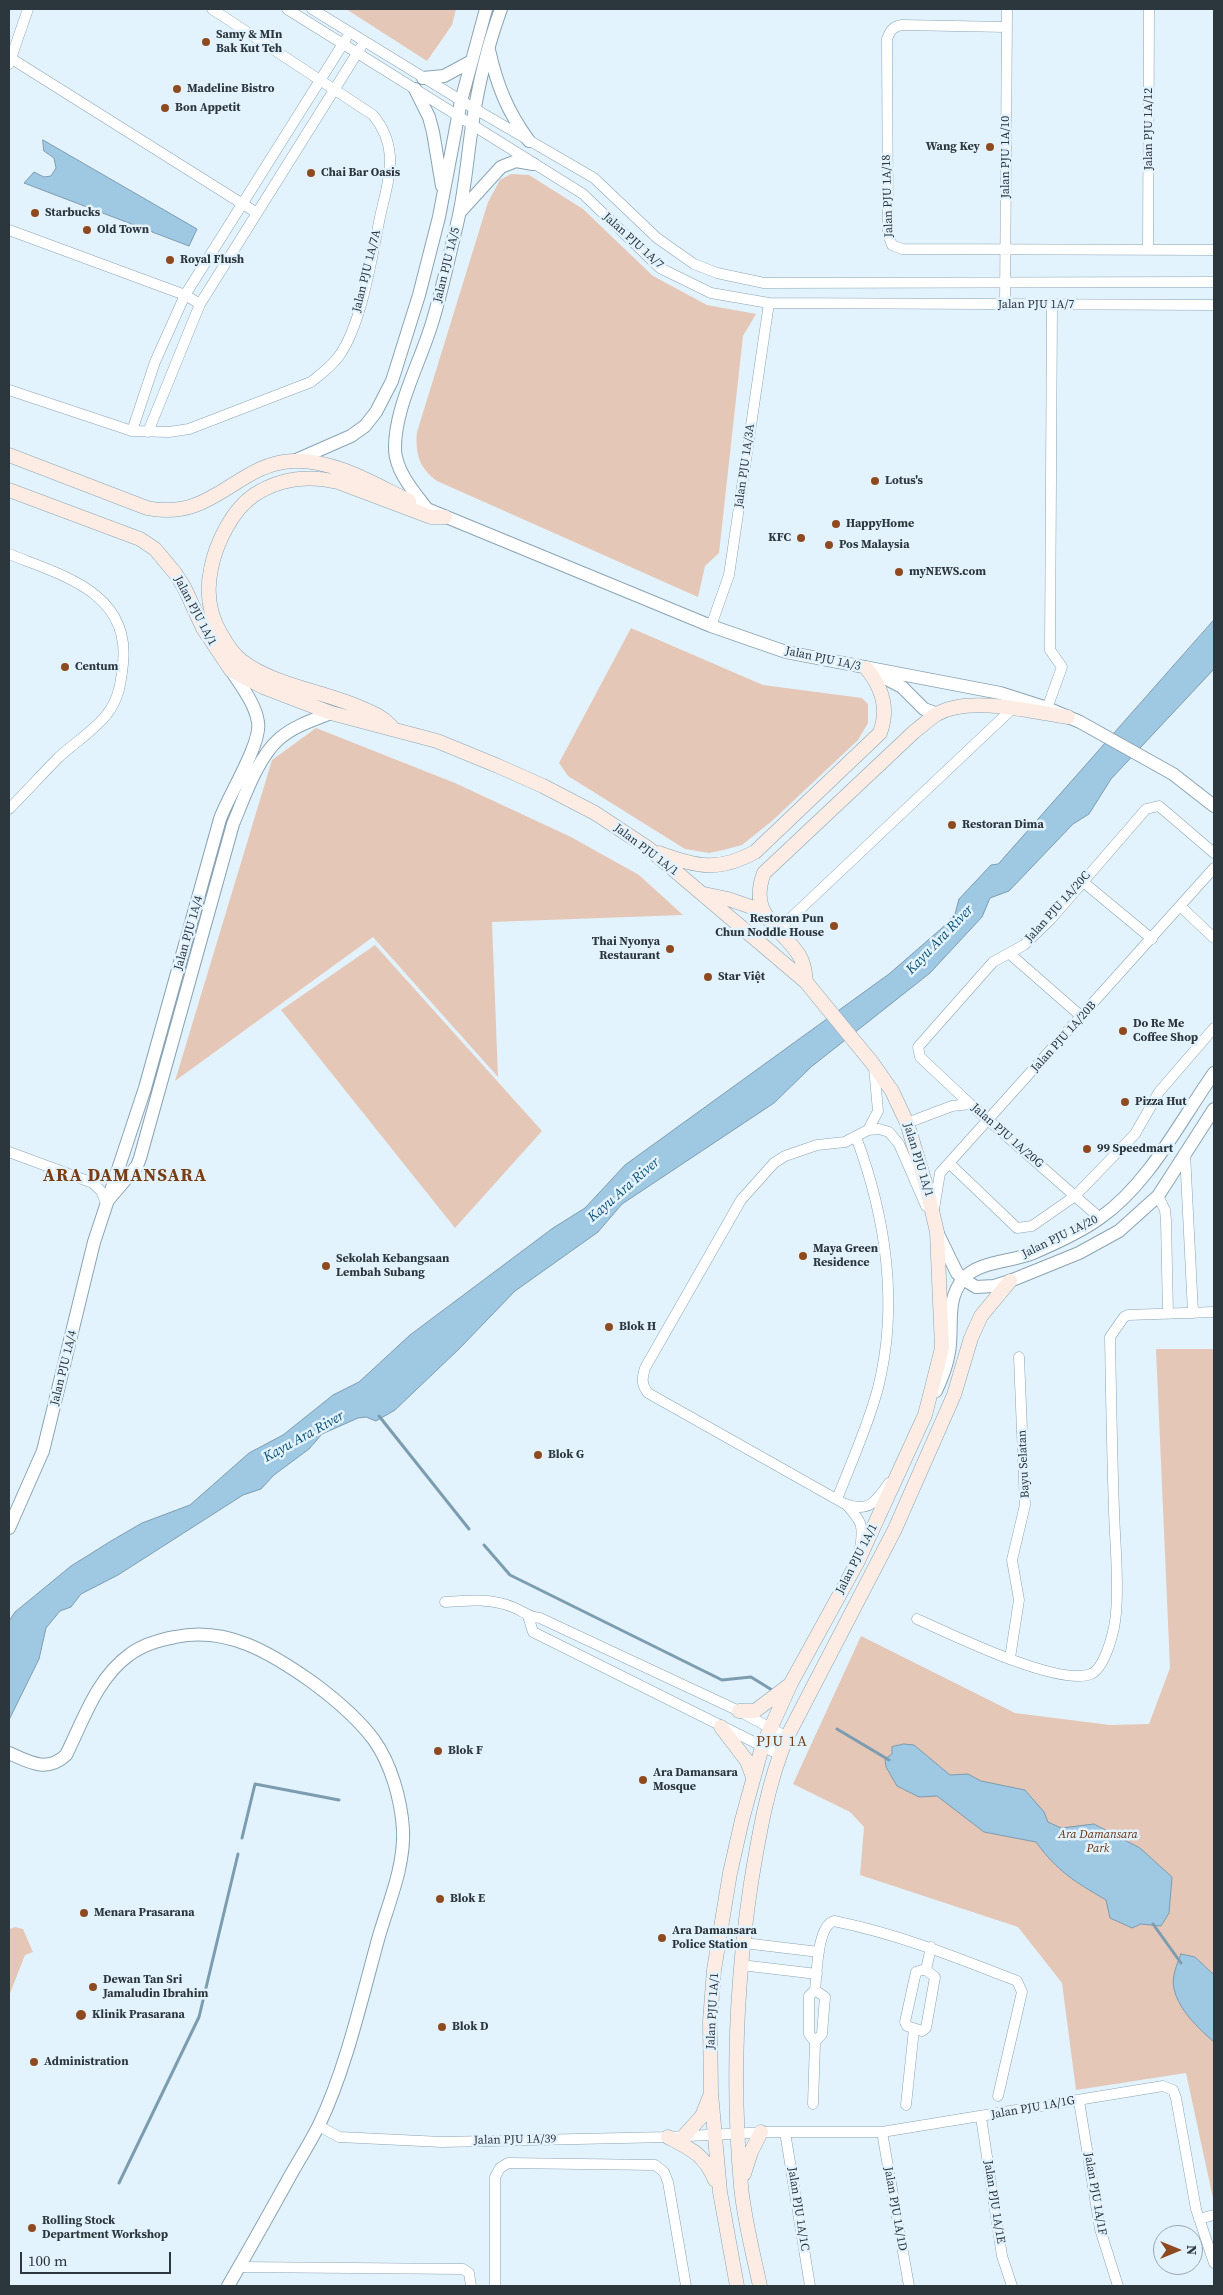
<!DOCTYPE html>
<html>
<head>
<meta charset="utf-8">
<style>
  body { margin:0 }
  #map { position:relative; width:1223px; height:2295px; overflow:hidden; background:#e3f3fe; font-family:"Source Serif 4",serif }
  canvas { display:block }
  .frame { position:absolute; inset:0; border:10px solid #2c363d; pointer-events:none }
  .north { position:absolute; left:1153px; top:2225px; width:50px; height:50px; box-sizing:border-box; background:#e3f3fe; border:1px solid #9aa7b1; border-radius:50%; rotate:90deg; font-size:14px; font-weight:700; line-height:20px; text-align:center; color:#2c363d }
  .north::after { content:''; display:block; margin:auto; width:18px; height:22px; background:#8e4a1e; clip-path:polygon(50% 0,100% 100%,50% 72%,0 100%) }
  .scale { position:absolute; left:20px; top:2252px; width:151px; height:22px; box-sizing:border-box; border:2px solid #2c363d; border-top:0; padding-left:6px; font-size:15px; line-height:18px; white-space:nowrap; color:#2c363d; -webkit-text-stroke:4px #e3f3fe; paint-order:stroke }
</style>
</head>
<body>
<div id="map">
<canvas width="1223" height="2295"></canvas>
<div class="frame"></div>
<div class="north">N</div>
<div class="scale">100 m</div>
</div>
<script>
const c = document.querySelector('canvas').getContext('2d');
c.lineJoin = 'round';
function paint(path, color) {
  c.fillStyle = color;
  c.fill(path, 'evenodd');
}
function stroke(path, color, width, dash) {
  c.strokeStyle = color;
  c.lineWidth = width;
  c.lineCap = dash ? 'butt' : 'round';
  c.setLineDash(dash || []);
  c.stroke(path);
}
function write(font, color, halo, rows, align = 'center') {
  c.font = font + ' "Source Serif 4",serif';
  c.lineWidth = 5;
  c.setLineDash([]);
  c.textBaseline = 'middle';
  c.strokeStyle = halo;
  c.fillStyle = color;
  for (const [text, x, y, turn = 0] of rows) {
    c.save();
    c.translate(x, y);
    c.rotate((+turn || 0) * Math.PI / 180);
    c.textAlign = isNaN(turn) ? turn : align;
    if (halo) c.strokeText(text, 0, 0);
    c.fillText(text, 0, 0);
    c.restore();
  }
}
paint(new Path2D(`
  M 346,9 L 456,9 L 452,25 L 427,61 Z
  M 511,174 L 529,175 L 583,209 L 653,276 L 707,305 L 756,314 L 743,336 L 719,553 L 705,566 L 698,597 L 437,481 C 419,468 415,453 417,432 L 488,202 L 500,180 Z
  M 631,628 L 763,685 L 862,698 L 868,704 L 868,723 L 858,740 L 772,821 L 742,845 L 723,850 L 709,853 L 685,849 L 568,776 L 559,763 Z
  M 316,728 L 455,783 L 571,837 L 639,875 L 683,915 L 492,922 L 498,1077 L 373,937 L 175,1081 L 272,760 Z
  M 375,945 L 542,1131 L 455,1228 L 281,1010 Z
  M 1156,1349 L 1214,1349 L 1214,2203 L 1186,2073 L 1076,2090 L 1062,1983 L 1018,1927 L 860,1875 L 864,1827 L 850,1812 L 793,1784 L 861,1636 L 1015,1713 L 1110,1725 L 1149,1724 L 1170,1668 Z
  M 15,1927 L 23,1929 L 33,1952 L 25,1955 L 9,1996 L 9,1929 Z`), '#e4c7b7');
const water = new Path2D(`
  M 43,140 L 197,229 L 189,246 L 24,183 L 34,172 L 44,177 L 51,176 L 56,168 L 54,158 L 44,151 Z
  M 1214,620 L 1214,669 L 1111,779 L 1089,814 L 1073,824 L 1009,891 L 990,898 L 982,917 L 930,973 L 811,1067 L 774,1103 L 622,1204 L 598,1232 L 515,1291 L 459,1349 L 395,1410 L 376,1421 L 366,1417 L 358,1418 L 322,1434 L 309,1449 L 274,1475 L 261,1489 L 243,1495 L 118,1575 L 81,1594 L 71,1607 L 60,1611 L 46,1628 L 39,1659 L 9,1720 L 9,1621 L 15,1612 L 71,1566 L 111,1541 L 142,1523 L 190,1505 L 249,1453 L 283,1435 L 333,1395 L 359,1382 L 410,1335 L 553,1228 L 585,1208 L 625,1165 L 889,974 L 942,928 L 955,914 L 959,899 L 991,865 L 998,864 Z
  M 904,1744 L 914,1745 L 950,1775 L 968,1774 L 981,1781 L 1025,1790 L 1044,1812 L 1048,1822 L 1061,1828 L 1094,1824 L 1140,1848 L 1172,1877 L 1169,1913 L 1161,1926 L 1141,1924 L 1132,1928 L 1110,1918 L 1106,1900 C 1074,1881 1058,1872 1036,1842 L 984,1832 L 937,1796 L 919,1797 L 897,1786 L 886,1767 L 885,1759 L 892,1754 L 892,1747 Z
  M 1181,1954 L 1195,1957 L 1214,1975 L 1214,2042 C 1198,2028 1179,2010 1174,1989 C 1171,1978 1177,1964 1181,1954 Z`);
paint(water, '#9fc8e2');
stroke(water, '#7c9cb0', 1);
stroke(new Path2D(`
  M 379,1416 L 469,1529
  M 484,1545 L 510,1575 L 722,1680 L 751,1677 L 772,1690
  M 837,1729 L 889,1760
  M 242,1838 L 255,1784 L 339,1800
  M 1153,1924 L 1181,1963
  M 119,2183 L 199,2017 L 238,1854`), '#7c9cb0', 3);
const minor = new Path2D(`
  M 287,9 L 583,194 L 660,268 L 711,293 L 769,303 L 1214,305
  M 312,9 L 475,109 L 594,178 L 657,238 L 694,264 L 717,273 L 764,283 L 1214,282
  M 1007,27 L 902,25 C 893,26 890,31 887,39 L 888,234 L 892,245 L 902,249 L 1214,250
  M 12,59 L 257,213
  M 9,64 L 28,9
  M 9,230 L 185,295 L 200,304
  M 1148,250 L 1149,9
  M 1005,305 L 1007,9
  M 9,390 L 132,431 L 169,432 L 189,429 L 311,382 C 321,374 331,367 339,356 C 362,324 372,256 380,217 C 384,198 391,177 390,157 C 389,141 383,127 373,115 L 212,9
  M 132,431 L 155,362 L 185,295 L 346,39
  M 148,432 L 200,304 L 361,47
  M 9,554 C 61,575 131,592 123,664 C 121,682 119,699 107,714 C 95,730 74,743 59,757 C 42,774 26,792 9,809
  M 711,626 L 729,575 L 769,303
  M 1045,714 L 1062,667 L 1050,650 L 1052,305
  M 1082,881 L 1152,939
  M 1180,906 L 1214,938
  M 777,931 L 1012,709
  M 1010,954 L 1082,1017
  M 907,1123 L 952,1106 L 970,1104
  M 868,1130 L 878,1111 L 874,1067
  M 9,1152 L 93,1183 L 101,1191 L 106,1203
  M 1185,1153 L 1193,1313
  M 949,1163 L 1017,1228 L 1032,1226 L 1075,1196 L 1135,1134 L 1159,1092 L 1214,1028
  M 1158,1196 L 1165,1210 L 1166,1221 L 1168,1314
  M 934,1209 L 940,1173 L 1214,868
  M 1100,1218 L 970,1104 L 920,1057 L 918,1047 L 993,962 L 1024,945 L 1051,919 L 1146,809 L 1159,806 L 1214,853
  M 889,1483 C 876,1501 870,1513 845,1504 L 648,1393 C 641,1384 642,1378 645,1368 L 741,1200 L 774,1163 L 785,1156 L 817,1145 L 845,1142 L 868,1130 L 879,1129 L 889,1132 L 899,1144 L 926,1206
  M 837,1499 C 851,1463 868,1426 878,1388 C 899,1305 886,1217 856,1137
  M 846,1504 C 862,1522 864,1525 860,1549
  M 445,1602 C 467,1600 493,1598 515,1608 C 524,1612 529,1617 540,1618 L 739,1711 L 787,1737
  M 528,1616 L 533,1632 L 780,1755
  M 917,1619 C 951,1634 1058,1687 1091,1674 C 1106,1667 1115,1628 1116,1613 C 1119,1578 1115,1545 1114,1511 C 1112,1453 1111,1395 1110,1337 L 1124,1317 L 1128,1315 L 1214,1312
  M 1010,1658 L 1019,1600 L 1012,1560 L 1025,1505 L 1019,1357
  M 744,1943 L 819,1952
  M 741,1965 L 817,1974
  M 922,1970 L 926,1970 L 935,1977 L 926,2028 L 922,2031 L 907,2026 L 905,2022 L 916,1972 Z
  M 926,1970 L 931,1947
  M 815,1990 L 825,1997 L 822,2034 L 815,2042 L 809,2034 L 809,1996 L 815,1990 C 817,1973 817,1926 834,1921 C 898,1934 956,1957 1017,1981 L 1022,1992 L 998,2096
  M 1079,2101 L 1100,2229 L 1118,2286
  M 813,2104 L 815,2042
  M 906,2105 L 914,2029
  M 981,2117 L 1002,2256 L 1012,2286
  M 319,2126 L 339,2137 L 442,2142 L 668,2137 L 768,2132 L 882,2132 L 1163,2086 L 1173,2090 L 1176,2098 L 1196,2209 L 1214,2263
  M 785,2132 L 810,2286
  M 882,2132 L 909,2286
  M 1199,2219 L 1214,2215
  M 239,2267 L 463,2269 L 469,2273 L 471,2286
  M 495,2286 L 495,2177 L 500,2168 L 508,2163 L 655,2165 L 664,2172 L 668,2182 L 686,2286`);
const tertiary = new Path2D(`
  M 501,9 C 487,47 478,86 472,126 C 467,159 465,192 457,224 C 449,257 442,291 432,323 C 420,363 394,409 395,450 C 396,472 415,493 427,509 L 711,626 L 786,652 L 1000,693 L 1047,708 L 1080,722 L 1173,774 L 1214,806
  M 489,50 C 497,85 507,111 529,141
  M 423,78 L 444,76 L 470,62
  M 415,89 L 429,117 L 433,132 L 442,186
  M 460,212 L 501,167 L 516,161 L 533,164
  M 294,461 L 351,436 L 365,426 L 376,412 L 392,381 L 419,295 L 439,217 L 461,101 L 486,9
  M 877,674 L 902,687 L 924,709 L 938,714
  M 109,1199 L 137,1166 L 140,1158 L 233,824 C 244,798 258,757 279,739 C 294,726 313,720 331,713
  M 937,1232 L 957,1273 L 963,1279 L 976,1287 L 994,1286 L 1010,1281 L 1079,1253 L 1119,1231 L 1158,1196 L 1214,1109
  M 936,1391 C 943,1376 949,1360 950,1344 C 952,1320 947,1299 963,1279 C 978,1261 1012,1262 1033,1253 C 1054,1244 1082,1231 1100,1218 C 1149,1184 1180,1121 1214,1073
  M 9,1528 L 43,1451 L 94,1242 L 145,1088 L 220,819 C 228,796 262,743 258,722 C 255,703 241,686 231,670
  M 9,1753 C 29,1762 47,1773 66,1755 C 83,1721 97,1678 129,1655 C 142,1645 159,1640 175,1637 C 227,1626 271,1653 312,1682 C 335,1699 357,1717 374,1740 C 391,1764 401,1799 403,1829 C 405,1865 389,1902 379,1936 C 362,1997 346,2069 319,2125 C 310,2143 299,2160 289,2178 C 269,2214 249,2250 228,2286`);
const secondary = new Path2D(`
  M 9,455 L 147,508 C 213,522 237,463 293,461 C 334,459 374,484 409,501
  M 9,490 L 140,539 L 155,549 L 175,573 L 184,587 L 203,628 L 231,670 L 263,687 L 331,713 L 437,741 L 498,766 L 543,786 L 595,813 L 648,848 L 806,982 L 873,1064 L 892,1091 L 907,1123 L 927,1189 L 937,1232 L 942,1348 L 925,1415 L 857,1563 L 791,1683 L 762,1747 L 742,1820 L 730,1873 L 714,1970 L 710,2021 L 711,2093 L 720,2192 L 737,2286
  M 391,726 C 382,716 371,712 359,707 C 322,691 273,685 242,661 C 233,655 226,643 221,634 C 209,614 206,592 211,569 C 216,543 232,510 254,495 C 280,478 309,475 338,482 L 431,517 L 445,517
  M 659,853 C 697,867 718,872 755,852 L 880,733 C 889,709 882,687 866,668
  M 704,894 L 728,899 L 763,911
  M 806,982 C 805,972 804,963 799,955 C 779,925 748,915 764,873 L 915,731 C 922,726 929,719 937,714 C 970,695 1032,712 1068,717
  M 739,1711 L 755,1711 L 788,1686
  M 721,1727 L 747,1761 L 753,1777
  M 685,2135 L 702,2116 L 710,2096
  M 668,2137 C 691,2149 704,2154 715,2180
  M 744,2174 L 751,2152 L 761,2132
  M 760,2286 C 753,2253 744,2219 741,2186 C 732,2085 736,1983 751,1883 C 759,1834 768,1782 787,1737 L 895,1529 L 954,1395 L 971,1338 L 981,1316 L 1010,1281`);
stroke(minor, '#8aa4b4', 11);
stroke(tertiary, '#8aa4b4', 14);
stroke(secondary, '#8aa4b4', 15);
stroke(minor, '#fff', 10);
stroke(tertiary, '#fff', 12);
stroke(secondary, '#fcece3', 14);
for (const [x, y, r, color] of [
  [206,42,5,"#8e4a1e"],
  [177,89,5,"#8e4a1e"],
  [165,108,5,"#8e4a1e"],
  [990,147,5,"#8e4a1e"],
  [311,173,5,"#8e4a1e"],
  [35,213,5,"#8e4a1e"],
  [87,230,5,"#8e4a1e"],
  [170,260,5,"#8e4a1e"],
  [875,481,5,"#8e4a1e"],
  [836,524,5,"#8e4a1e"],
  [801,538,5,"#8e4a1e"],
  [829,545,5,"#8e4a1e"],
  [899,572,5,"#8e4a1e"],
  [65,667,5,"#8e4a1e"],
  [952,825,5,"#8e4a1e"],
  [834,926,5,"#8e4a1e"],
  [670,949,5,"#8e4a1e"],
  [708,977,5,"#8e4a1e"],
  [1123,1031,5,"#8e4a1e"],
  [1125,1102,5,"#8e4a1e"],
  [1087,1149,5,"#8e4a1e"],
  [803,1256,5,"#8e4a1e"],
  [326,1266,5,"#8e4a1e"],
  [609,1327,5,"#8e4a1e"],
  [538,1455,5,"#8e4a1e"],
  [438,1751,5,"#8e4a1e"],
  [643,1780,5,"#8e4a1e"],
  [440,1899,5,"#8e4a1e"],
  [84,1913,5,"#8e4a1e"],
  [662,1938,5,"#8e4a1e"],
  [93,1987,5,"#8e4a1e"],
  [81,2015,6,"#8e4a1e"],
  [442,2027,5,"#8e4a1e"],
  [34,2062,5,"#8e4a1e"],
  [32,2228,5,"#8e4a1e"]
]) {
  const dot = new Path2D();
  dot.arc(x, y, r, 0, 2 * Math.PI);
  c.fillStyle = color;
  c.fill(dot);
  stroke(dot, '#e3f3fe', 2);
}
write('bold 12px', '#2c363d', '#e3f3fe', [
  ["Samy & MIn",216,35],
  ["Bak Kut Teh",216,49],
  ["Madeline Bistro",187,89],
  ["Bon Appetit",175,108],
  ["Wang Key",980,147,"right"],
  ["Chai Bar Oasis",321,173],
  ["Starbucks",45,213],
  ["Old Town",97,230],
  ["Royal Flush",180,260],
  ["Lotus's",885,481],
  ["HappyHome",846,524],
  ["KFC",791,538,"right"],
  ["Pos Malaysia",839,545],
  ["myNEWS.com",909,572],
  ["Centum",75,667],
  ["Restoran Dima",962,825],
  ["Restoran Pun",824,919,"right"],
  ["Chun Noddle House",824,933,"right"],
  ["Thai Nyonya",660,942,"right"],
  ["Restaurant",660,956,"right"],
  ["Star Việt",718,977],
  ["Do Re Me",1133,1024],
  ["Coffee Shop",1133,1038],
  ["Pizza Hut",1135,1102],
  ["99 Speedmart",1097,1149],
  ["Maya Green",813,1249],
  ["Residence",813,1263],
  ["Sekolah Kebangsaan",336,1259],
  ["Lembah Subang",336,1273],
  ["Blok H",619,1327],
  ["Blok G",548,1455],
  ["Blok F",448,1751],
  ["Ara Damansara",653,1773],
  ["Mosque",653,1787],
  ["Blok E",450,1899],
  ["Menara Prasarana",94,1913],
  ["Ara Damansara",672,1931],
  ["Police Station",672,1945],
  ["Dewan Tan Sri",103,1980],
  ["Jamaludin Ibrahim",103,1994],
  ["Klinik Prasarana",92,2015],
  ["Blok D",452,2027],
  ["Administration",44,2062],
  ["Rolling Stock",42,2221],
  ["Department Workshop",42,2235]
], 'left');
write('12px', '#2c363d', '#e3f3fe', [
  ["Jalan PJU 1A/12",1149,129,-90],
  ["Jalan PJU 1A/10",1006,157,-90],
  ["Jalan PJU 1A/18",888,196,-92],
  ["Jalan PJU 1A/7",633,241,42],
  ["Jalan PJU 1A/5",447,265,-76],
  ["Jalan PJU 1A/7A",367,271,-76],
  ["Jalan PJU 1A/7",1036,305],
  ["Jalan PJU 1A/3A",745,466,-82],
  ["Jalan PJU 1A/1",195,611,62],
  ["Jalan PJU 1A/3",823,659,12],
  ["Jalan PJU 1A/1",646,850,37],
  ["Jalan PJU 1A/20C",1058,907,-48],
  ["Jalan PJU 1A/4",189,933,-74],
  ["Jalan PJU 1A/20B",1064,1037,-48],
  ["Jalan PJU 1A/20G",1007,1136,41],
  ["Jalan PJU 1A/1",918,1160,73],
  ["Jalan PJU 1A/20",1060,1237,-26],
  ["Jalan PJU 1A/4",64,1368,-76],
  ["Bayu Selatan",1024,1464,-93],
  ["Jalan PJU 1A/1",857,1559,-63],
  ["Jalan PJU 1A/1",713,2011,-87],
  ["Jalan PJU 1A/1G",1033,2108,-10],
  ["Jalan PJU 1A/39",515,2140,-1],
  ["Jalan PJU 1A/1F",1095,2194,80],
  ["Jalan PJU 1A/1E",994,2202,81],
  ["Jalan PJU 1A/1C",798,2209,81],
  ["Jalan PJU 1A/1D",895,2209,80]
]);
write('italic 12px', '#663211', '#e3f3fe', [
  ["Ara Damansara",1098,1835],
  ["Park",1098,1849]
]);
write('italic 14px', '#095275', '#e3f3fe', [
  ["Kayu Ara River",940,940,-46],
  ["Kayu Ara River",624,1190,-41],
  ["Kayu Ara River",304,1437,-29]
]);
c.letterSpacing = '1px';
write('15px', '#793c13', '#e3f3fe', [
  ["PJU 1A",782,1742]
]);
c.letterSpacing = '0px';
c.letterSpacing = '1px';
write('bold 18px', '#793c13', '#e3f3fe', [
  ["ARA DAMANSARA",125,1176]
]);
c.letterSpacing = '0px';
</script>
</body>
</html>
